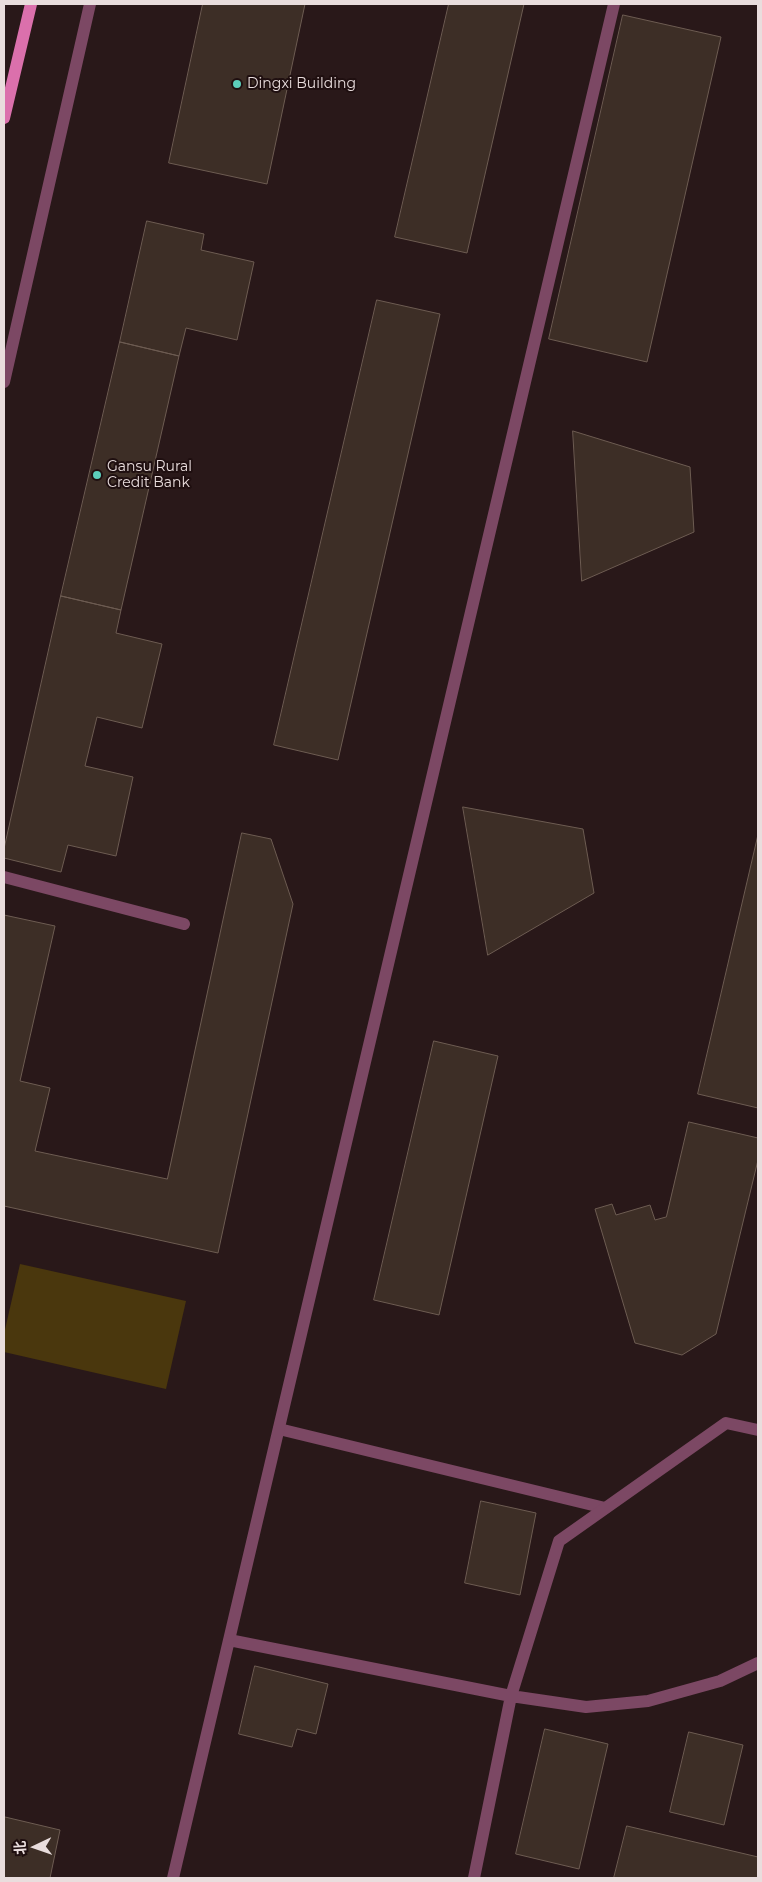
<!DOCTYPE html>
<html>
<head>
<meta charset="utf-8">
<style>
  body { margin:0 }
  #map { position:relative; width:762px; height:1882px; overflow:hidden; background:#291819; font-family:Montserrat,"Noto Sans SC",sans-serif }
  canvas { display:block }
  .frame { position:absolute; inset:0; border:5px solid #e9dddd; pointer-events:none }
  .north { position:absolute; left:10px; top:1822px; width:50px; height:50px; -webkit-text-stroke:4px #1f0f10; paint-order:stroke; rotate:267deg; font-size:14px; font-weight:700; line-height:20px; text-align:center; color:#e9dddd }
  .north::after { content:''; display:block; margin:auto; width:18px; height:22px; background:#e9dddd; clip-path:polygon(50% 0,100% 100%,50% 72%,0 100%) }
</style>
</head>
<body>
<div id="map">
<canvas width="762" height="1882"></canvas>
<div class="frame"></div>
<div class="north">北</div>
</div>
<script>
const c = document.querySelector('canvas').getContext('2d');
c.lineJoin = 'round';
function paint(path, color) {
  c.fillStyle = color;
  c.fill(path, 'evenodd');
}
function stroke(path, color, width, dash) {
  c.strokeStyle = color;
  c.lineWidth = width;
  c.lineCap = dash ? 'butt' : 'round';
  c.setLineDash(dash || []);
  c.stroke(path);
}
function write(font, color, halo, rows, align = 'center') {
  c.font = font + ' Montserrat,sans-serif';
  c.lineWidth = 4;
  c.setLineDash([]);
  c.textBaseline = 'middle';
  c.strokeStyle = halo;
  c.fillStyle = color;
  for (const [text, x, y, turn = 0] of rows) {
    c.save();
    c.translate(x, y);
    c.rotate((+turn || 0) * Math.PI / 180);
    c.textAlign = isNaN(turn) ? turn : align;
    if (halo) c.strokeText(text, 0, 0);
    c.fillText(text, 0, 0);
    c.restore();
  }
}
paint(new Path2D(`
  M 20,1264 L 186,1301 L 166,1389 L 4,1352 L 4,1334 Z`), '#4a370d');
const building = new Path2D(`
  M 203,4 L 305,4 L 267,184 L 169,163 Z
  M 449,4 L 524,4 L 467,253 L 395,237 Z
  M 623,15 L 721,37 L 647,362 L 549,339 Z
  M 147,221 L 204,234 L 201,250 L 254,262 L 237,340 L 186,328 L 179,356 L 120,342 Z
  M 377,300 L 440,314 L 338,760 L 274,745 Z
  M 120,342 L 179,356 L 121,610 L 61,596 Z
  M 573,431 L 690,467 L 694,532 L 582,581 Z
  M 61,596 L 121,610 L 116,633 L 162,644 L 142,728 L 97,717 L 85,766 L 133,777 L 116,856 L 68,845 L 61,872 L 4,858 L 4,849 Z
  M 463,807 L 583,829 L 594,893 L 488,955 Z
  M 242,833 L 271,839 L 293,904 L 218,1253 L 4,1206 L 4,915 L 55,926 L 20,1081 L 50,1088 L 35,1151 L 167,1179 Z
  M 758,835 L 758,1108 L 698,1094 Z
  M 434,1041 L 498,1056 L 439,1315 L 374,1300 Z
  M 689,1122 L 758,1138 L 758,1160 L 716,1334 L 682,1355 L 635,1343 L 595,1209 L 612,1204 L 616,1215 L 650,1205 L 655,1220 L 666,1217 Z
  M 481,1501 L 536,1513 L 520,1595 L 465,1583 Z
  M 255,1666 L 328,1684 L 316,1734 L 297,1729 L 292,1747 L 239,1734 Z
  M 545,1729 L 608,1744 L 579,1869 L 516,1854 Z
  M 689,1732 L 743,1745 L 724,1825 L 670,1812 Z
  M 5,1817 L 60,1830 L 50,1878 L 4,1878 Z
  M 627,1826 L 758,1857 L 758,1878 L 614,1878 Z`);
paint(building, '#3d2e26');
stroke(building, '#6d5c52', 1);
stroke(new Path2D(`
  M 279,1429 L 605,1508`), '#7c4864', 12);
stroke(new Path2D(`
  M 4,382 L 90,4
  M 4,877 L 184,924
  M 229,1640 L 511,1696 L 586,1707 L 648,1701 L 720,1681 L 758,1663
  M 173,1878 L 614,4
  M 474,1878 L 511,1696 L 559,1541 L 726,1423 L 758,1430`), '#7c4864', 12);
stroke(new Path2D(`
  M 4,118 L 31,4`), '#db70ac', 12);
for (const [x, y, r, color] of [
  [237,84,5,"#5cceba"],
  [97,475,5,"#5cceba"]
]) {
  const dot = new Path2D();
  dot.arc(x, y, r, 0, 2 * Math.PI);
  c.fillStyle = color;
  c.fill(dot);
  stroke(dot, '#1f0f10', 2);
}
write('14px', '#e9dddd', '#1f0f10', [
  ["Dingxi Building",247,84],
  ["Gansu Rural",107,467],
  ["Credit Bank",107,483]
], 'left');
</script>
</body>
</html>
